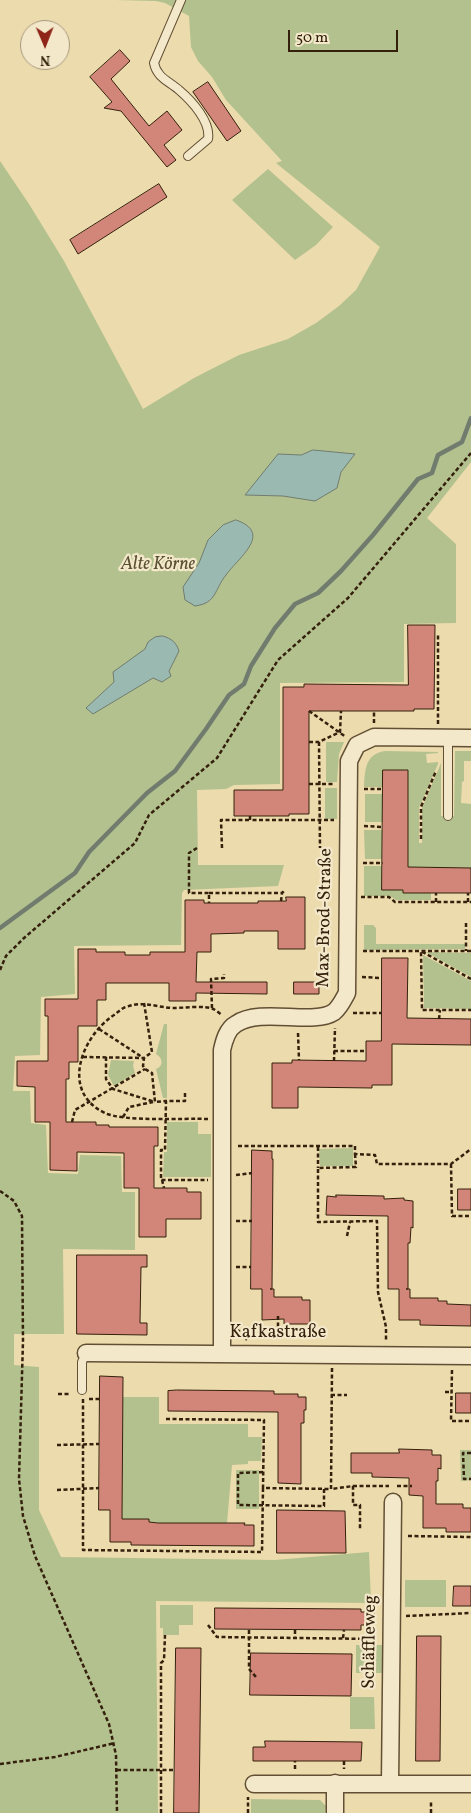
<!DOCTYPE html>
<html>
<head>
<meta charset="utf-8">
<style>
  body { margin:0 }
  #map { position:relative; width:471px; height:1813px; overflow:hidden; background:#ecdbad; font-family:Vollkorn,serif }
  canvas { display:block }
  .north { position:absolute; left:20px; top:20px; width:50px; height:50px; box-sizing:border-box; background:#f3e8ca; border:1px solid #a7987e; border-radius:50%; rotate:179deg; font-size:14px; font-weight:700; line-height:20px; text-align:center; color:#34200c }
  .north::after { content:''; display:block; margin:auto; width:18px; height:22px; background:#8f2418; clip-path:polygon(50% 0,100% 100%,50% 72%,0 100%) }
  .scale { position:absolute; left:288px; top:30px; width:110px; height:22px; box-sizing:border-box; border:2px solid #34200c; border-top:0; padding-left:6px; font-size:15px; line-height:18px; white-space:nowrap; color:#34200c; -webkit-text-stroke:4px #f3e8ca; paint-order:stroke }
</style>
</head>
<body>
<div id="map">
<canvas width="471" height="1813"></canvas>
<div class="north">N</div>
<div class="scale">50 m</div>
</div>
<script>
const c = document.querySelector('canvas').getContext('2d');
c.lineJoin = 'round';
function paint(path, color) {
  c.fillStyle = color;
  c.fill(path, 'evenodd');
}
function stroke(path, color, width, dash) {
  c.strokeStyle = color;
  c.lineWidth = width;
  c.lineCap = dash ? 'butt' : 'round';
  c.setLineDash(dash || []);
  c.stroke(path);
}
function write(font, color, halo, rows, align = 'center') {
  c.font = font + ' Vollkorn,serif';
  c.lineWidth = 4.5;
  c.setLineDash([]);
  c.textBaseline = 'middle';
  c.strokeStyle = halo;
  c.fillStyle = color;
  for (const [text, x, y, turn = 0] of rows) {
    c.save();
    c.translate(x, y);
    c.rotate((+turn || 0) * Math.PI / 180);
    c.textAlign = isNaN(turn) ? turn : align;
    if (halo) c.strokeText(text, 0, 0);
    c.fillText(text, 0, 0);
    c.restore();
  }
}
paint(new Path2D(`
  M 115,0 L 471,0 L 471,462 L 427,518 L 456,544 L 456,623 L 404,624 L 404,682 L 280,683 L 280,784 L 234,785 L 226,789 L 197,790 L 198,865 L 284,865 L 278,886 L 184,890 L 182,893 L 181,945 L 74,946 L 75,994 L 41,997 L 40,1055 L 15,1056 L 13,1091 L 30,1091 L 31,1123 L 46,1125 L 48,1173 L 78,1174 L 80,1155 L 121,1156 L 122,1192 L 135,1192 L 135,1250 L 63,1249 L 64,1334 L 14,1334 L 14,1365 L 39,1367 L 39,1510 L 61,1557 L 275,1560 L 369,1552 L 371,1603 L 156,1601 L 158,1813 L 0,1813 L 0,161 L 29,204 L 64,261 L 143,409 L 194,378 L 239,355 L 288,339 L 316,323 L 339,306 L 356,290 L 380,247 L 276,163 L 282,161 L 226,100 L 212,77 L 198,61 L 191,47 L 189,16 L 165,3 L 156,1 Z
  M 268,169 L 333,227 L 316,245 L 295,260 L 232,200 Z
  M 326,742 L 344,742 L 339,754 L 337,782 L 326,782 Z
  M 385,751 L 438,752 L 438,753 L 426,754 L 427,763 L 438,762 L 438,764 L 419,808 L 419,843 L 422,843 L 422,808 L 441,763 L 441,816 L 454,816 L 455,751 L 471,751 L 471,761 L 464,761 L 464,781 L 462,782 L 461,803 L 471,804 L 471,868 L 408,867 L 408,770 L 383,770 L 383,787 L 364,787 C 365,770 365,754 385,751 Z
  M 325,788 L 337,788 L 337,819 L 325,819 Z
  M 365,794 L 383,794 L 383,822 L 365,822 Z
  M 364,830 L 383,830 L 382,859 L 365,859 Z
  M 364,866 L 382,866 L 383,890 L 403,890 L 403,893 L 431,893 L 431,900 L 396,900 L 390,896 L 364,896 Z
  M 364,925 L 373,925 L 376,928 L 376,944 L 465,944 L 465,949 L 364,950 Z
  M 426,952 L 471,953 L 471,977 Z
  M 423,955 L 471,981 L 471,1009 L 424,1008 Z
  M 164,1024 L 167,1024 L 167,1098 L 163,1098 L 156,1069 C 164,1066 163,1058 156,1054 Z
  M 111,1060 L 134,1061 L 133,1066 L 135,1073 L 114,1086 L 108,1075 Z
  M 167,1122 L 198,1122 L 198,1134 L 211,1134 L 211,1177 L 163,1177 L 164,1152 L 167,1152 Z
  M 353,1148 L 353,1166 L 320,1166 L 319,1149 Z
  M 123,1397 L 159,1397 L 159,1424 L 248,1424 L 248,1437 L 262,1437 L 261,1461 L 248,1461 L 248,1464 L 232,1465 L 227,1523 L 158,1525 L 157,1522 L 149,1522 L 149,1519 L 146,1519 L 146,1522 C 137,1518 131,1518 122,1522 Z
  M 460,1450 L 471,1450 L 471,1480 L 461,1481 Z
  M 236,1470 L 259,1470 L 259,1509 L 236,1509 Z
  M 405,1580 L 446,1580 L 446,1607 L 405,1607 Z
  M 160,1605 L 193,1605 L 193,1625 L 179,1625 L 179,1635 L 163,1635 L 163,1628 L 160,1628 Z
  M 356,1645 L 382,1645 L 382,1673 L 356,1673 Z
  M 350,1697 L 374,1697 L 375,1729 L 350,1729 Z
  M 251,1799 L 320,1800 L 326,1806 L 325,1813 L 251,1813 Z`), '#b3c18e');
const water = new Path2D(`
  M 313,450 L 355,454 L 341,472 L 337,488 L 315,501 L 283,496 L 245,495 L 278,454 L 301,455 Z
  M 236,520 C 274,533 238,558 226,575 C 214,590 217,603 195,606 L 185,600 L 183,587 L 199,563 L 208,540 L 223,525 Z
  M 163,636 C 172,639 176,642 179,651 L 169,671 L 171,676 L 162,682 L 153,678 L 93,714 L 86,708 L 114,682 L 113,672 L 145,649 L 148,642 L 155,637 Z`);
paint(water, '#9abab1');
stroke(water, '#717c6f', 1);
stroke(new Path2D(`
  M 0,928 L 75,873 L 89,852 L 147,793 L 175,771 L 206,729 L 229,695 L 244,684 L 251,666 L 275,628 L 295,604 L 318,593 L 341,571 L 373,535 L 418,479 L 432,473 L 438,455 L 462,442 L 471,418`), '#717c6f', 4.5);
const building = new Path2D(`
  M 120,50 L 130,61 L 111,79 L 149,126 L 167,111 L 182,130 L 164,145 L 176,160 L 167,167 L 121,111 L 104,108 L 112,102 L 90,77 Z
  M 208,82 L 241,131 L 227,141 L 193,92 Z
  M 159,184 L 167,197 L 78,254 L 70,240 Z
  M 408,625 L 435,625 L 434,709 L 414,709 L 414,711 L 309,711 L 309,814 L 289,814 L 289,816 L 234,816 L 234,790 L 283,790 L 283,687 L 304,687 L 304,684 L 408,685 Z
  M 383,770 L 408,770 L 408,867 L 471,868 L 471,893 L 403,893 L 403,890 L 382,890 Z
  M 286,897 L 305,897 L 305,949 L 278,949 L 278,931 L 244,931 L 244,933 L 211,934 L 211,952 L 197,952 L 196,982 L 267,982 L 267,994 L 196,993 L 196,1001 L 169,1001 L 169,983 L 106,983 L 106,1000 L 97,1000 L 97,1026 L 78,1026 L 78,1062 L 69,1062 L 69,1079 L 66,1079 L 66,1122 L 96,1122 L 96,1125 L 109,1125 L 109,1127 L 158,1127 L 158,1146 L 154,1146 L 154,1188 L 187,1188 L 187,1192 L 201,1192 L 201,1219 L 166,1219 L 166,1237 L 139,1237 L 139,1188 L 124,1188 L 124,1153 L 77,1152 L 77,1171 L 50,1170 L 50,1122 L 35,1122 L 35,1087 L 17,1086 L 17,1061 L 48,1061 L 48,1016 L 45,1016 L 45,999 L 78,999 L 78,949 L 96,949 L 96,952 L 125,952 L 125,955 L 150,955 L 150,952 L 185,952 L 185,900 L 204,900 L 204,903 L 258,903 L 258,901 L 286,901 Z
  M 382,958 L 408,958 L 407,1018 L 471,1019 L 471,1045 L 392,1044 L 392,1085 L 372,1085 L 372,1088 L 298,1087 L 298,1108 L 272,1108 L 272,1063 L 292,1063 L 292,1060 L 366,1061 L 366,1041 L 381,1041 Z
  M 294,982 L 319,982 L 319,994 L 294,994 Z
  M 252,1150 L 272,1151 L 272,1159 L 273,1159 L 272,1289 L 270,1289 L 274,1289 L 274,1297 L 302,1297 L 302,1300 L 310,1300 L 310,1324 L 284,1324 L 284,1319 L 262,1320 L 262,1289 L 251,1289 Z
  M 458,1189 L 471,1189 L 471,1210 L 458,1210 Z
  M 336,1195 L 384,1196 L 384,1199 L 404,1198 L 404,1200 L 413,1201 L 413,1228 L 411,1227 L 410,1243 L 408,1243 L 408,1289 L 406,1289 L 410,1289 L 410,1298 L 438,1298 L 438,1301 L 447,1301 L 447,1304 L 471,1305 L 471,1326 L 420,1325 L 420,1320 L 399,1320 L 399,1289 L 388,1289 L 388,1216 L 326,1215 L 327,1196 L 336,1197 Z
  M 77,1255 L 147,1255 L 147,1267 L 141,1267 L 140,1323 L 147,1323 L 147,1335 L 77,1334 Z
  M 100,1376 L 123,1377 L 122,1519 L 149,1519 L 149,1522 L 158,1523 L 245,1523 L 244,1525 L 254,1525 L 254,1546 L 131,1545 L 131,1542 L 110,1542 L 110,1510 L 99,1510 Z
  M 177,1390 L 274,1391 L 274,1394 L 298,1394 L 298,1397 L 306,1397 L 306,1410 L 304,1410 L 304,1423 L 301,1423 L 301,1484 L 278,1483 L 278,1412 L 168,1411 L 168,1391 Z
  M 456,1393 L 471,1393 L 471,1413 L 456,1413 Z
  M 399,1449 L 432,1450 L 432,1455 L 441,1455 L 441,1469 L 438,1468 L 438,1481 L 436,1481 L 436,1504 L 463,1504 L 463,1508 L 471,1508 L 471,1532 L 446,1532 L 446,1528 L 423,1528 L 423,1496 L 409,1495 L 409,1478 L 372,1477 L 372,1473 L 351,1473 L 351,1453 L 399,1453 Z
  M 277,1510 L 345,1511 L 346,1553 L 277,1553 Z
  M 454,1586 L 471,1586 L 471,1606 L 453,1606 Z
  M 215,1608 L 361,1609 L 361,1612 L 374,1612 L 374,1625 L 361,1625 L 361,1630 L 215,1629 Z
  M 417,1636 L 441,1636 L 440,1761 L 416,1761 Z
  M 176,1648 L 201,1648 L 199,1813 L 174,1813 Z
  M 251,1653 L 352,1654 L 351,1696 L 250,1695 Z
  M 265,1741 L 362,1742 L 361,1761 L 253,1761 L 253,1747 L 265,1747 Z`);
paint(building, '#d28679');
stroke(building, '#34200c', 1);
const service = new Path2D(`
  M 181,0 L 154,63 C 157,78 169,81 179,90 C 192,101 211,122 208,139 L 188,156
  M 448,816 L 448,738
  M 82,1390 L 82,1362 L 86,1353`);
const minor = new Path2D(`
  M 86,1353 L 471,1356
  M 222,1354 L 222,1050 C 224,1041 227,1029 236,1024 C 261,1007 313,1026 334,1012 C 340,1007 343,1000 347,993 L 349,761 L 357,745 L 374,737 L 471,738
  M 390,1783 L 393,1502
  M 254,1784 L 471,1784
  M 335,1813 L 335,1783`);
stroke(service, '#624f34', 10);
stroke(minor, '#624f34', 19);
stroke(new Path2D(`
  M 309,711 L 346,737
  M 374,723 L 374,711
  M 438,724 L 438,633
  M 309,742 L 319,742 L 340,732 L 341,711
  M 319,742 L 320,848
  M 309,784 L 335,784
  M 364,789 L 383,789
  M 250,816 L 250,820 L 334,820
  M 364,826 L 382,827
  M 421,839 L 421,807 L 436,771
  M 197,848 L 189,853 L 189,893 L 209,893 L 209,903
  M 222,848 L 221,820 L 250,820
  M 363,863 L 383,863
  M 209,893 L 282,893
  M 361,897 L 389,897 L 395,902 L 471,902
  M 281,901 L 282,893 L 285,890
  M 436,902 L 436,893
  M 468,902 L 468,893
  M 466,923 L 466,951
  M 363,951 L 471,951
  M 0,970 L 6,956 L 24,938 L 135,843 L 149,815 L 217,758 L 278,660 L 348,598 L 471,453
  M 362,977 L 381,978
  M 471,979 L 421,951 L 422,1010 L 471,1010
  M 144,1003 L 152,1052 L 144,1058 L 143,1066 L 145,1069 L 152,1073 L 155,1102 L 166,1101
  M 212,1008 L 211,979 L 224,978 L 224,974
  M 353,1013 L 381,1013
  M 439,1019 L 440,1010
  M 99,1029 L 142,1057
  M 298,1033 L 299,1060
  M 334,1051 L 366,1051
  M 83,1057 L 144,1058
  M 106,1057 L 106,1079 L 113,1089 L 155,1102
  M 334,1061 L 335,1028
  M 185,1093 L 185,1101 L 166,1101 L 165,1150 L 161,1150 L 161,1180 L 208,1180
  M 123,1117 L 129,1107 L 153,1102
  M 208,1119 C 184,1118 124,1122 105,1113 C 60,1092 81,1037 114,1015 C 118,1012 122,1008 126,1007 C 145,1000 157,1008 175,1008 C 184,1008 206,1005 213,1009 C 216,1010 219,1013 222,1015
  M 72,1122 L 75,1110 L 145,1069
  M 238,1146 L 355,1146 L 355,1154 L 375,1155 L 377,1164 L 451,1164 L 471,1149
  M 318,1147 L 318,1168
  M 355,1154 L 356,1167 L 318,1168 L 318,1222 L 377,1221 L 378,1292 L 386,1327 L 386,1340
  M 451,1164 L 452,1216 L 471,1216
  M 236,1175 L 252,1173
  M 162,1180 L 164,1188
  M 0,1191 L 14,1201 L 22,1216 L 23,1341 L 19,1479 L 23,1516 L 35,1556 L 109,1724 L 116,1755 L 117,1813
  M 236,1221 L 252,1221
  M 347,1236 L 350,1222
  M 236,1267 L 251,1267
  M 278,1316 L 278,1339
  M 237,1329 L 247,1340
  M 332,1368 L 331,1489 L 353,1486 L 353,1505 L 360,1505 L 360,1530
  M 452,1370 L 451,1421 L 471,1421
  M 445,1392 L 452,1392
  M 58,1394 L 71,1394
  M 331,1395 L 347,1395
  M 83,1399 L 83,1550 L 262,1552 L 263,1488
  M 89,1399 L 100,1399
  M 166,1419 L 264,1420 L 263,1488 L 331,1489
  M 57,1445 L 99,1444
  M 471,1453 L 463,1453 L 464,1479 L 471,1479
  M 263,1472 L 238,1473 L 238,1505 L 324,1506 L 324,1488
  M 353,1486 L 389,1486
  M 397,1486 L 412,1486
  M 57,1490 L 99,1488
  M 408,1536 L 471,1537
  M 406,1616 L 471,1613
  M 208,1625 L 217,1637 L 377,1639
  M 249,1630 L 249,1669 L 256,1677
  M 295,1630 L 295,1638
  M 343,1638 L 344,1630
  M 344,1761 L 344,1769
  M 0,1764 L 55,1757 L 115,1743
  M 295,1769 L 295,1761
  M 117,1770 L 174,1770
  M 161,1813 L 161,1663 L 164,1660 L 165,1635
  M 248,1813 L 248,1797
  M 431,1813 L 431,1800`), '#34200c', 2.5, [4, 2.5]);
stroke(service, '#f3e8ca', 8);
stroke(minor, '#f3e8ca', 16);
write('italic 18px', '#5a5033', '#f3e8ca', [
  ["Alte Körne",158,566]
]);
write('18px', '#34200c', '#f3e8ca', [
  ["Max-Brod-Straße",326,918,-89],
  ["Kafkastraße",278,1334],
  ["Schäffleweg",371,1642,-89]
]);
</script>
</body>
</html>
